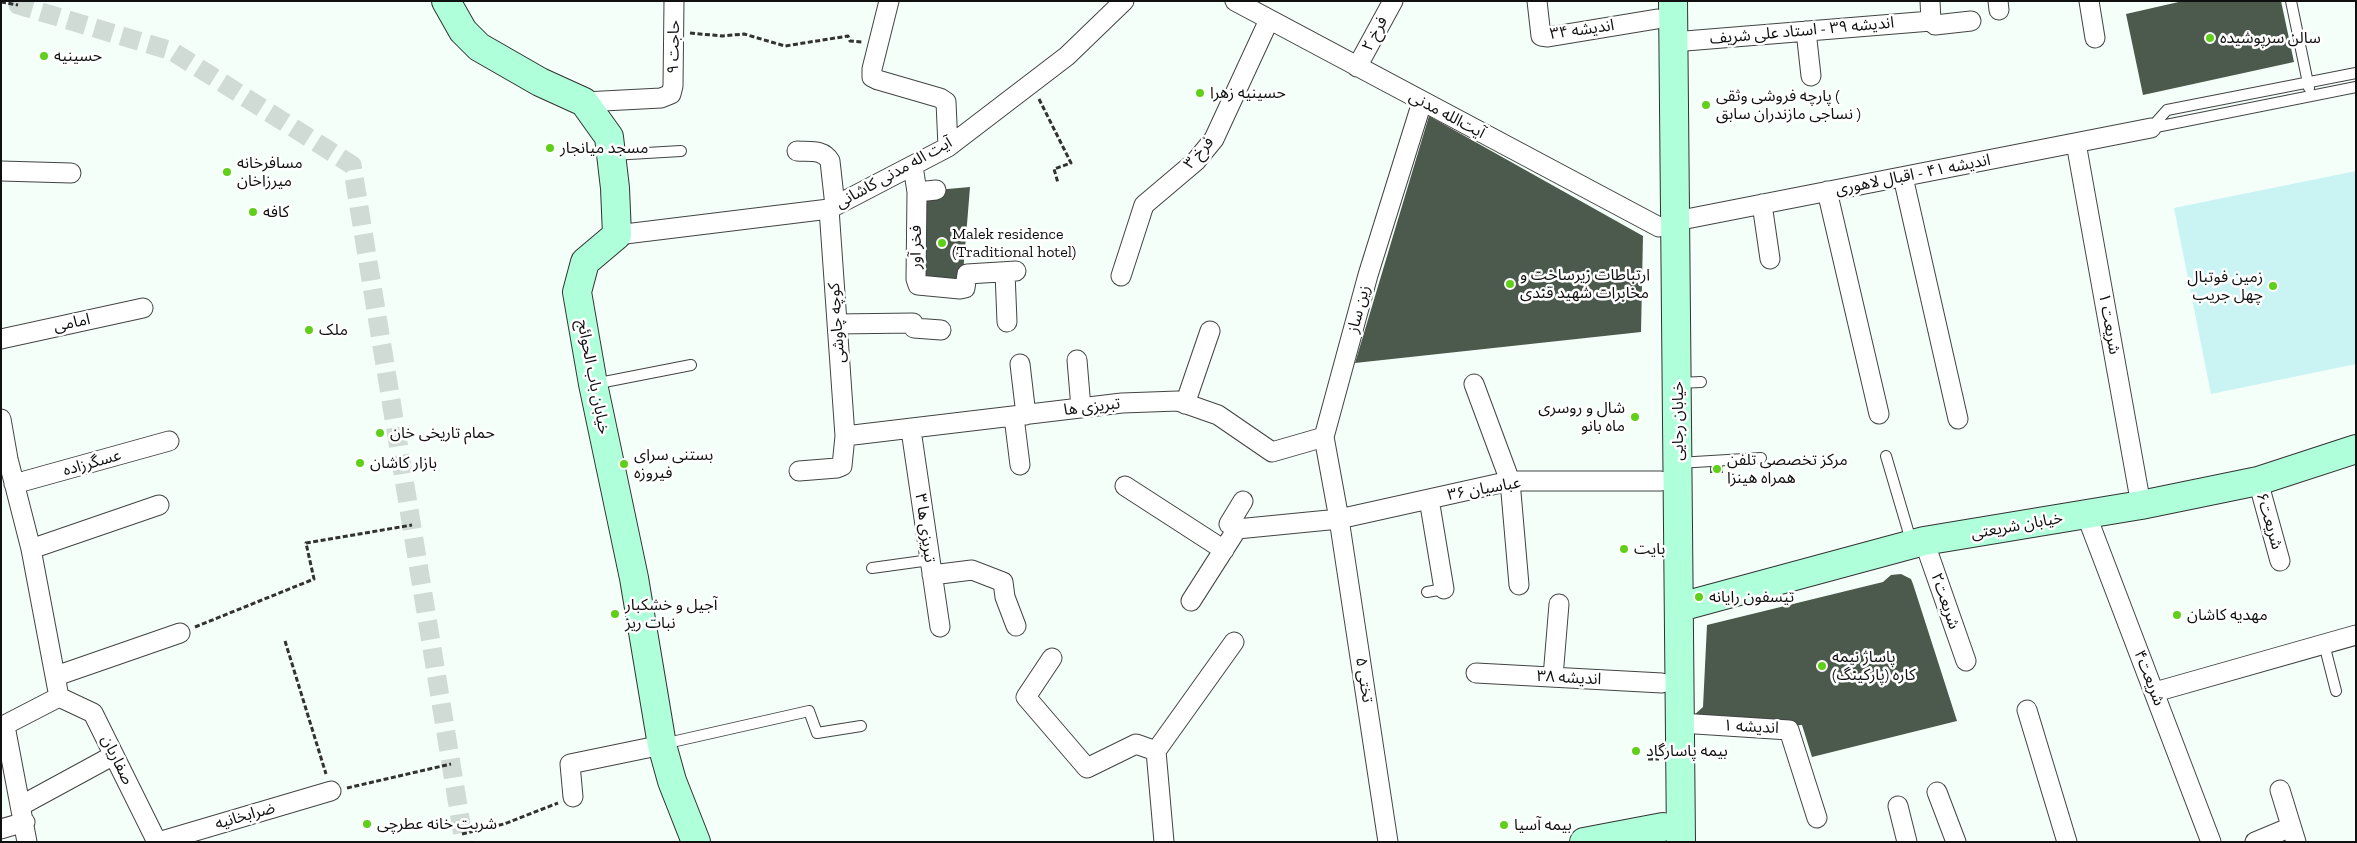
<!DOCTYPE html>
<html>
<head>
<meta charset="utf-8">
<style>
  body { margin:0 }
  #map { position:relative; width:2357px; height:843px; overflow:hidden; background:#f3fff8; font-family:"Zilla Slab",serif }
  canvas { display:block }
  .frame { position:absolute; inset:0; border:2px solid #101010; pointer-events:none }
</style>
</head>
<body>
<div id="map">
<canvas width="2357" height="843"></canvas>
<div class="frame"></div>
</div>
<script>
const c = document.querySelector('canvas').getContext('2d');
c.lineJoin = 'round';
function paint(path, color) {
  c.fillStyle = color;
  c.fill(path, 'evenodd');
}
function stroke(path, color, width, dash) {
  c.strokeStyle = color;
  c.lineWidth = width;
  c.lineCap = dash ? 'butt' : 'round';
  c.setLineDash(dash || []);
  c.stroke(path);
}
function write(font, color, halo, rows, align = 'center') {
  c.font = font + ' "Zilla Slab","Noto Sans Arabic",serif';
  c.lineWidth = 5;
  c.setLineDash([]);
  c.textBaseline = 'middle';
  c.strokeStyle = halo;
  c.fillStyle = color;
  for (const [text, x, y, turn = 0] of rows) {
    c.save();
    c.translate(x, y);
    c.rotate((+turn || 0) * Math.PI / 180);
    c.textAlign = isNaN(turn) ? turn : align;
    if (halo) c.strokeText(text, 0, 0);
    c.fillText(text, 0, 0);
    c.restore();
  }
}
paint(new Path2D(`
  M 2356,171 L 2356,364 L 2211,394 L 2174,208 Z`), '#caf4f4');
paint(new Path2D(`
  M 2183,1 L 2281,1 L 2294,62 L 2143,95 L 2126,14 Z
  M 1429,116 L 1643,236 L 1641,332 L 1355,363 Z
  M 970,187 L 962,286 L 921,283 L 916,203 L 936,190 Z
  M 1710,466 L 1723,466 L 1723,473 L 1710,473 Z
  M 1901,574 L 1911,579 L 1913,584 L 1957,721 L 1812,757 L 1802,725 L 1716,731 L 1708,735 L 1699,732 L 1693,716 L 1703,707 L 1707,625 L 1883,582 L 1891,575 Z`), '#4b5a4c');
stroke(new Path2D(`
  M 19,1 L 18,5 L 172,51 L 352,165 L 464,842`), '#d1dbd5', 19, [19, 9]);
const lane = new Path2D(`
  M 2291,1 L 2309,88
  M 2151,128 L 2167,110 L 2356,73
  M 2151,128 L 2356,87
  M 612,155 L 681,151
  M 1679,383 L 1701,382
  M 594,384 L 691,365
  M 1886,456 L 1912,544
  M 1678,463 L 1761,458
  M 872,568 L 930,560
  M 1427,592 L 1444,589
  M 2324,644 L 2336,691
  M 663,744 L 809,711 L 817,733 L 861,726`);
const street = new Path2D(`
  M 889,1 L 872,69 L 872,77 L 878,80 L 940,98 L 946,102 L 948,147
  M 1235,1 L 1659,227
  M 1537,1 L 1541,36 L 1548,37 L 1657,19
  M 1930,1 L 1931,21 L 1935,25 L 1971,21
  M 1998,1 L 1999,10
  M 2089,1 L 2095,38
  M 1806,31 L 1811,76
  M 1673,42 L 1931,21
  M 1357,67 L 1393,1
  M 584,102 L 661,98 L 671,94 L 673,86 L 674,1
  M 2076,143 L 2141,505
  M 797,151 C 810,152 823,149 830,161 L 835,206
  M 913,166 L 917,192 L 916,279 L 918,285 L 960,289 L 965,288 L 967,274 L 1016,271
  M 1,171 L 71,173
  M 1903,177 L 1958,419
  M 1827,191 L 1879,414
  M 917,192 L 936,190
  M 1762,204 L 1770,259
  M 1676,221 L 2151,128
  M 617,235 L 829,209 L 948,147 L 1067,56 L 1124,1
  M 1005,272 L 1007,322
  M 1121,276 L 1144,205 L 1196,161 L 1214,139 L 1269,20
  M 837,324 L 913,323 L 914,328 L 941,330
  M 1,339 L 143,308
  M 1077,360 L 1081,408
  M 1020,364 L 1026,415
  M 1474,384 L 1510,481 L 1519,585
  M 1185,404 L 1210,331
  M 1014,417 L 1020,465
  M 1,419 L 8,459 L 31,549 L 59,697 L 1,727
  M 911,430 L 940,627
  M 845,436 L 1122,403 L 1178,401 L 1218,415 L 1272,452 L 1324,437
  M 799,471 L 837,468 L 842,466 L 845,436 L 829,209
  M 2258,481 L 2280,561
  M 14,484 L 169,441
  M 1125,486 L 1224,550
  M 1429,499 L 1444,589
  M 2086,514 L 2211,842
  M 1237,529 L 1229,524 L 1243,501
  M 1924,541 L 1966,661
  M 31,549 L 159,505
  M 932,575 L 972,570 L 1003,582 L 1005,597 L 1016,626
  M 1191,601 L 1237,529 L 1339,519 L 1510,481 L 1661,481
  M 1052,658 L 1026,697 L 1087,768 L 1136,744 L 1156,751
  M 1476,673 L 1662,683
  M 56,676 L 180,633
  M 1553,677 L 1559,604
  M 2155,692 L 2356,635
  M 59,697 L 93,713 L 157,842
  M 2027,710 L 2067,842
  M 1680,723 L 1789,730 L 1817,818
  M 5,726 L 27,842
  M 2280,790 L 2296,842
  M 1937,792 L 1956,842
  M 573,797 L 570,764 L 662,745
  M 22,805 L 114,755
  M 1898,806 L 1907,842
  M 1,829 L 25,822
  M 158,842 L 331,791
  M 1164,842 L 1156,751 L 1234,642
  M 1388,842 L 1339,519 L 1324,437 L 1368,275 L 1422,102
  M 2255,842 L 2291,827`);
const secondary = new Path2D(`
  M 446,1 L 463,31 L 479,47 L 540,82 L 584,102 L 609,137 L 615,188 L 617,235 L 585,262 L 577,292 L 593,384 L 634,578 L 662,745 L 672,781 L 696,842
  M 1673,1 L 1681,842
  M 1680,607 L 1924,541 L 2141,505 L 2258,481 L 2356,449
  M 1584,842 L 1663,827`);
stroke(lane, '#434343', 12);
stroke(street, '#434343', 21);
stroke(secondary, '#323232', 30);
stroke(new Path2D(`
  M 1,2 L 18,5
  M 690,33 L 722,36 L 744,34 L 785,46 L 848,36 L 850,41 L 862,42
  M 1039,99 L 1071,163 L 1054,169 L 1058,183
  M 195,627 L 314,579 L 306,543 L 412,525
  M 285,641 L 326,774
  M 1648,759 L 1659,759
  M 347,788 L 451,764
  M 462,834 L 504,824 L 558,803`), '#323232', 3, [5, 2.5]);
stroke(lane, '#fff', 10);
stroke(street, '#fff', 19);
stroke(secondary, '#aeffda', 28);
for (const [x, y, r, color] of [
  [2210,38,5,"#60cf19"],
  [44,56,5,"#60cf19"],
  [1200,93,5,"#60cf19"],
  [1706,105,5,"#60cf19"],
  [550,148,5,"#60cf19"],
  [227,172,5,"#60cf19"],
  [253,212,5,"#60cf19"],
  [942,243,5,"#60cf19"],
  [1510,284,5,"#60cf19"],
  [2273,286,5,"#60cf19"],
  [309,330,5,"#60cf19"],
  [1635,417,5,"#60cf19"],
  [380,433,5,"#60cf19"],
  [360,463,5,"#60cf19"],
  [624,464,5,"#60cf19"],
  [1717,469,5,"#60cf19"],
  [1624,549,5,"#60cf19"],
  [1699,597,5,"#60cf19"],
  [615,614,5,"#60cf19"],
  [2177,615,5,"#60cf19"],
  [1822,666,5,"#60cf19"],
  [1636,751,5,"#60cf19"],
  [367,824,5,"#60cf19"],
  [1504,825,5,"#60cf19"]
]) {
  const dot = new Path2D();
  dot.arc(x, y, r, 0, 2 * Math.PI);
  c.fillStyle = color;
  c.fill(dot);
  stroke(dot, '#fff', 2);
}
write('16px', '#101010', '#fff', [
  ["اندیشه ۳۴",1582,30,-8],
  ["اندیشه ۳۹ - استاد علی شریف",1802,31,-5],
  ["فرخ ۲",1375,34,-62],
  ["حاجت ۹",674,47,-89],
  ["آیت‌الله مدنی",1447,115,28],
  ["فرخ ۳",1199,153,-49],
  ["آیت اله مدنی کاشانی",894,173,-29],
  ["اندیشه ۴۱ - اقبال لاهوری",1913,175,-11],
  ["فخر آور",916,247,-89],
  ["زین ساز",1359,309,-75],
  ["امامی",72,323,-12],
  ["کوچه چاوشی",837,323,-94],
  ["شریعت ۱",2109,324,80],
  ["خیابان باب الحوائج",593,377,79],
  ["تبریزی ها",1092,407,-7],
  ["خیابان رجایی",1678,421,-90],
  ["عسگرزاده",92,463,-16],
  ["عباسیان ۳۶",1484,489,-10],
  ["شریعت۶",2269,521,74],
  ["خیابان شریعتی",2017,526,-10],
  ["تبریزی ها ۳",925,528,82],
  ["شریعت۲",1945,601,71],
  ["اندیشه ۳۸",1569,678,3],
  ["شریعت۴",2149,678,69],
  ["تختی ۵",1364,680,81],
  ["اندیشه ۱",1751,727,3],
  ["صفاریان",117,760,64],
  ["ضرابخانیه",245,816,-16]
]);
write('16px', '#101010', '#fff', [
  ["سالن سرپوشیده",2220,38],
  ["حسینیه",54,56],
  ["حسینیه زهرا",1210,93],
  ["پارچه فروشی وثقی (",1716,96],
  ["نساجی مازندران سابق )",1716,114],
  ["مسجد میانجار",560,148],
  ["مسافرخانه",237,163],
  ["میرزاخان",237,181],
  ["کافه",263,212],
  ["Malek residence",952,234],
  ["(Traditional hotel)",952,252],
  ["ارتباطات زیرساخت و",1520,275],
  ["مخابرات شهید قندی",1520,293],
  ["زمین فوتبال",2263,277,"right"],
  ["چهل جریب",2263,295,"right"],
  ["ملک",319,330],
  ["شال و روسری",1625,408,"right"],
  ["ماه بانو",1625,426,"right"],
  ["حمام تاریخی خان",390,433],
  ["بستنی سرای",634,455],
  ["فیروزه",634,473],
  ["مرکز تخصصی تلفن",1727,460],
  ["همراه هینزا",1727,478],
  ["بازار کاشان",370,463],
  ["بایت",1634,549],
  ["تیسفون رایانه",1709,597],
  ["آجیل و خشکبار",625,605],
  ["نبات ریز",625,623],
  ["مهدیه کاشان",2187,615],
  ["پاساژ نیمه",1832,657],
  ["کاره (پارکینگ)",1832,675],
  ["بیمه پاسارگاد",1646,751],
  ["شربت خانه عطرچی",377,824],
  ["بیمه آسیا",1514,825]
], 'left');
</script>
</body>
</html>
